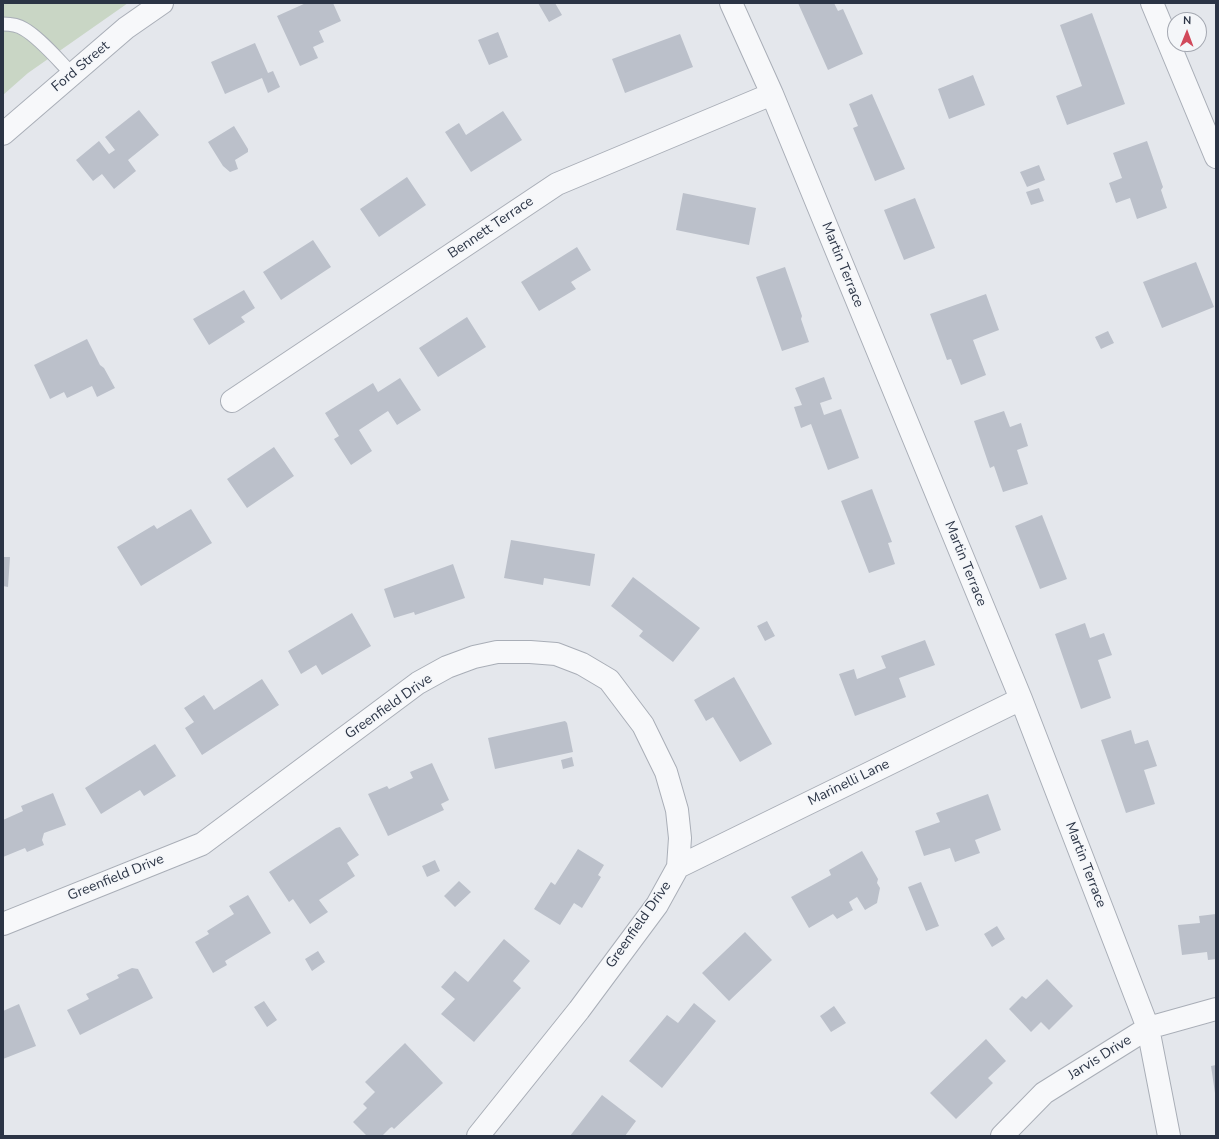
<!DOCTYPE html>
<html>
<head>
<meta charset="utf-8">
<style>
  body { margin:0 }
  #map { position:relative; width:1219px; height:1139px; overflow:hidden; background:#e4e7ec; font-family:"Nunito Sans",sans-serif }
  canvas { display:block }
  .frame { position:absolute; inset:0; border:4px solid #2b3445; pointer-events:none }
  .north { position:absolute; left:1167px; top:12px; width:40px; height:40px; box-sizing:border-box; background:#f4f6f9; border:1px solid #a4a8b1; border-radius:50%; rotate:1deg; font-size:11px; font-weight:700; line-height:16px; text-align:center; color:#2b3445 }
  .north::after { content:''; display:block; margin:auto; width:14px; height:18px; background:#d1495b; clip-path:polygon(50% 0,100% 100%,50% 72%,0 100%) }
</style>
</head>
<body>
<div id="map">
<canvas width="1219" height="1139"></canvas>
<div class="frame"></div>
<div class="north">N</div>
</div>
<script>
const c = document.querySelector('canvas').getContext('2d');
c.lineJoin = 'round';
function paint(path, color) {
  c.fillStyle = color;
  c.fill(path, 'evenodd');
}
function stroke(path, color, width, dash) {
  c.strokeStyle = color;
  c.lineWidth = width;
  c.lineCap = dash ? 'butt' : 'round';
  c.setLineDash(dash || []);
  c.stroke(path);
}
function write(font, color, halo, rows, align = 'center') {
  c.font = font + ' "Nunito Sans",sans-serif';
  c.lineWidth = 3;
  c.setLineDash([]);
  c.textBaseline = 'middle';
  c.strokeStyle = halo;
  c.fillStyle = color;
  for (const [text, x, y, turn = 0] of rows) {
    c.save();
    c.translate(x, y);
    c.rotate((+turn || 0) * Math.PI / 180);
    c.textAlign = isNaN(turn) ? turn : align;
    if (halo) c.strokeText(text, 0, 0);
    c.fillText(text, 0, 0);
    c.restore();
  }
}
paint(new Path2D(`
  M 3,3 L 128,3 L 28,73 L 3,95 Z`), '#c9d6c5');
paint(new Path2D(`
  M 306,3 L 333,3 L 341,21 L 319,31 L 324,42 L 313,47 L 318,58 L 300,66 L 277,16 Z
  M 538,3 L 555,3 L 562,15 L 549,22 Z
  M 798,3 L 834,3 L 838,11 L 843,9 L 863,54 L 828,70 Z
  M 1092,13 L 1125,104 L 1067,125 L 1056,96 L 1082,86 L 1060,25 Z
  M 498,32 L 508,57 L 489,65 L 478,40 Z
  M 680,34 L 693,67 L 625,93 L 612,59 Z
  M 255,43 L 268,73 L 273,71 L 280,87 L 268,93 L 262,78 L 225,94 L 211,62 Z
  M 973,75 L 985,105 L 949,119 L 938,89 Z
  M 872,94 L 905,169 L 875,181 L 853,128 L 858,126 L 849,104 Z
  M 139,110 L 159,135 L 128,160 L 136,171 L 114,189 L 102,174 L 93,181 L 76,160 L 99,141 L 109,154 L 115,150 L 105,137 Z
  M 503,111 L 522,140 L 471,172 L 445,132 L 459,123 L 466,135 Z
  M 234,126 L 248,149 L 248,152 L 235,160 L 238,169 L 230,172 L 223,166 L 208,142 Z
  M 1147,141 L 1163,187 L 1161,190 L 1167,208 L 1137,219 L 1130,198 L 1116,203 L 1109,183 L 1122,178 L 1113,153 Z
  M 1039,165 L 1045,180 L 1027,187 L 1020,172 Z
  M 407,177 L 426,205 L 379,237 L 360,209 Z
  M 1039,188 L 1044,201 L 1031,205 L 1026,192 Z
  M 683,193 L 756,208 L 749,245 L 676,230 Z
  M 915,198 L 935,248 L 904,260 L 884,210 Z
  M 313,240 L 331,267 L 281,300 L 263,272 Z
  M 577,247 L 591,270 L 571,282 L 576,289 L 539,311 L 521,282 Z
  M 1196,262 L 1214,307 L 1162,328 L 1143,282 Z
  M 785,267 L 802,316 L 801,319 L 809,342 L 782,351 L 756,277 Z
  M 244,290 L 255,308 L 241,317 L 245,322 L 209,345 L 193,319 Z
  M 986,294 L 999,330 L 973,340 L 986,375 L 961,385 L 951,359 L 947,360 L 930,314 Z
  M 467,317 L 486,347 L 438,377 L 419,348 Z
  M 1108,331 L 1114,343 L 1101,349 L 1095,337 Z
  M 87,339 L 100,365 L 104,368 L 115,388 L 97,397 L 92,386 L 67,398 L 64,392 L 50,399 L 34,365 Z
  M 824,377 L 832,399 L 820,403 L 824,415 L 841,409 L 859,458 L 828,470 L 811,424 L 801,428 L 794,407 L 802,405 L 795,388 Z
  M 400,378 L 421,410 L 397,425 L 388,411 L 359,430 L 372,451 L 351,465 L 334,439 L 339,436 L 325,413 L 373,383 L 378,392 Z
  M 1004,411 L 1010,427 L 1021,423 L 1028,446 L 1017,450 L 1028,484 L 1003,492 L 994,466 L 990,468 L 974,421 Z
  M 274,447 L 294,476 L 247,508 L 227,479 Z
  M 872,489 L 892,542 L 888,543 L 895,564 L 869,573 L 841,501 Z
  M 191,509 L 212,543 L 141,586 L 117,547 L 154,525 L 157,529 Z
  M 1042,515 L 1067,579 L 1040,589 L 1015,526 Z
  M 511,540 L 595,554 L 590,586 L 544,578 L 543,585 L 504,578 Z
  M 3,557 L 10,557 L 8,587 L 3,586 Z
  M 453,564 L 465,598 L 415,615 L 414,612 L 394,618 L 384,589 Z
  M 633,577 L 700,628 L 673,662 L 639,636 L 643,631 L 611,606 Z
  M 352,613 L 371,646 L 322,675 L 316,665 L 301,674 L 288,651 Z
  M 767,621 L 775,636 L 765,641 L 757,626 Z
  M 1085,623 L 1090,638 L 1104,633 L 1112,655 L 1098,660 L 1111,698 L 1081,709 L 1055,634 Z
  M 925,640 L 935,665 L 899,678 L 906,697 L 855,716 L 839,674 L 854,669 L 857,679 L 886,668 L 881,656 Z
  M 734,677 L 772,744 L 740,762 L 713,717 L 706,721 L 694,700 Z
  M 262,679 L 279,705 L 202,755 L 185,728 L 194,722 L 184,708 L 204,695 L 214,710 Z
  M 565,721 L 567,723 L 573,752 L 495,769 L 488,738 Z
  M 1131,730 L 1135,744 L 1148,740 L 1157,766 L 1144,770 L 1155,804 L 1126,813 L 1101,740 Z
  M 155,744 L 176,776 L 144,796 L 140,790 L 101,814 L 85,788 Z
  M 572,757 L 574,766 L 563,769 L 561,760 Z
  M 432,763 L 449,800 L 441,804 L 444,810 L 388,836 L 368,794 L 387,786 L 389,789 L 413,778 L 410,772 Z
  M 53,793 L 66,825 L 44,833 L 42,840 L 44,845 L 27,852 L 25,848 L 3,857 L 3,820 L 23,811 L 21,806 Z
  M 988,794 L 1001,830 L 975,840 L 980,853 L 955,862 L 950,848 L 924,856 L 915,831 L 940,822 L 936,813 Z
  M 340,827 L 359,855 L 347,863 L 355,876 L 319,900 L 328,912 L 310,924 L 293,899 L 289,902 L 269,872 L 336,828 Z
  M 578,849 L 604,865 L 598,875 L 601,877 L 582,908 L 574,903 L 560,925 L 534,909 L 551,882 L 555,885 Z
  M 862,851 L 878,879 L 877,883 L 880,888 L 877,903 L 865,910 L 857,897 L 849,902 L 853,910 L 837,919 L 833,914 L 809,928 L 791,897 L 831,875 L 829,870 Z
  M 435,860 L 440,871 L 427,877 L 422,866 Z
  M 459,881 L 471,892 L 455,907 L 444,896 Z
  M 921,882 L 939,926 L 926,931 L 908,887 Z
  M 248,895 L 271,933 L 225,961 L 227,965 L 213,973 L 195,942 L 209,934 L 207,931 L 234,914 L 229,906 Z
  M 1216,914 L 1216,959 L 1208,960 L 1207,952 L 1182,955 L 1178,925 L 1200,923 L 1199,916 Z
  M 997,926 L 1005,939 L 992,947 L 984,934 Z
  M 745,932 L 772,960 L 729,1001 L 702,973 Z
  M 504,939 L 530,961 L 513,981 L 521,988 L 474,1042 L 441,1014 L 455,999 L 441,987 L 455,971 L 468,982 Z
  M 318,951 L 325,962 L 312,971 L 305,959 Z
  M 132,968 L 138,969 L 153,998 L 80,1035 L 67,1010 L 89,999 L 86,994 L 119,978 L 117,975 Z
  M 1047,979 L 1073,1006 L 1049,1030 L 1041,1022 L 1031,1032 L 1009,1009 L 1022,996 L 1026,999 Z
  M 264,1001 L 277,1020 L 267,1027 L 254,1007 Z
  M 694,1003 L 716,1021 L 662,1088 L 629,1061 L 667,1015 L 678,1023 Z
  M 19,1004 L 36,1046 L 3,1059 L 3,1011 Z
  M 834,1006 L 846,1023 L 831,1032 L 820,1016 Z
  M 986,1039 L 1006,1061 L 988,1078 L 993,1083 L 956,1119 L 930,1093 Z
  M 405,1043 L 443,1083 L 394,1129 L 392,1127 L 390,1128 L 382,1136 L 367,1136 L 353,1122 L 367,1108 L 363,1104 L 375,1092 L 365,1082 Z
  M 1216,1065 L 1216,1093 L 1215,1093 L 1211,1066 Z
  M 602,1095 L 636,1121 L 625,1136 L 570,1136 Z`), '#bbc0ca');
const service = new Path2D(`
  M 3,24 C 10,24 18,25 24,29 C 40,38 59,61 72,74`);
const minor = new Path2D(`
  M 731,3 L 772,94 L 1021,699 L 1148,1028 L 1169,1136
  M 232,401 L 557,184 L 772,94
  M 678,867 L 1021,699
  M 3,924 L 202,844 L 418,683 L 447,667 L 474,657 L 497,652 L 530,652 L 556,654 L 582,664 L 609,680 L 643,725 L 666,772 L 677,810 L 680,838 L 678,867 L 657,905 L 579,1010 L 478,1136
  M 1002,1136 L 1044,1093 L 1148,1028 L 1216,1009`);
const tertiary = new Path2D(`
  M 1152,3 L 1216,157
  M 3,134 L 126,28 L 162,3`);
stroke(service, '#a9aeb7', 15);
stroke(minor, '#a9aeb7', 24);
stroke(tertiary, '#a9aeb7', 24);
stroke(service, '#f7f8fa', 13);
stroke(minor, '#f7f8fa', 22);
stroke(tertiary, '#f7f8fa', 22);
write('14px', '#2b3445', '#f4f6f9', [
  ["Ford Street",81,67,-40],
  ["Bennett Terrace",491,228,-34],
  ["Martin Terrace",842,265,68],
  ["Martin Terrace",965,564,68],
  ["Greenfield Drive",389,707,-35],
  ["Marinelli Lane",849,783,-26],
  ["Martin Terrace",1085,865,69],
  ["Greenfield Drive",116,878,-22],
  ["Greenfield Drive",639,925,-55],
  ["Jarvis Drive",1100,1058,-32]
]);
</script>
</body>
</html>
